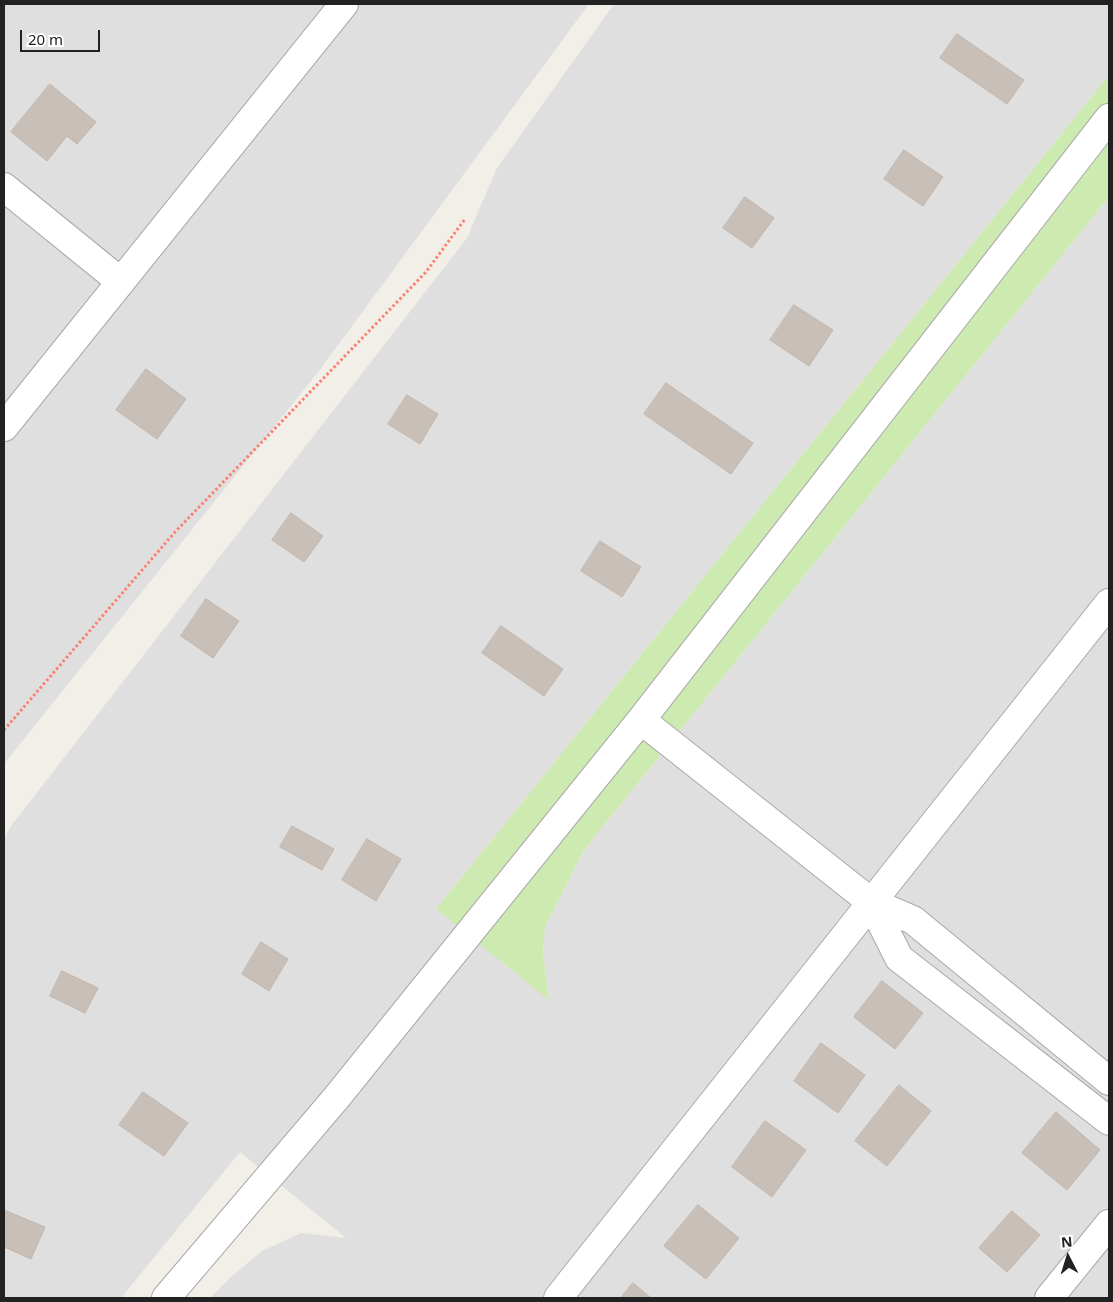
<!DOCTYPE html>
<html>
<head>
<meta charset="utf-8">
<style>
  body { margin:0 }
  #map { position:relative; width:1113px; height:1302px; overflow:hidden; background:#f2efe9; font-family:"Noto Sans",sans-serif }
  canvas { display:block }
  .frame { position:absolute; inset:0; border:5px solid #222; pointer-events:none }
  .north { position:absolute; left:1043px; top:1232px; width:50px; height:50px; -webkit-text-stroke:4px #fff; paint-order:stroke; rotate:355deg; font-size:14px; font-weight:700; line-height:20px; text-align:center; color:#222 }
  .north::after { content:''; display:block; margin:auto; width:18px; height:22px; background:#222; clip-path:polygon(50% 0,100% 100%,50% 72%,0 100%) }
  .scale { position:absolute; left:20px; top:30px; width:80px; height:22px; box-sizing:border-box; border:2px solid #222; border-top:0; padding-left:6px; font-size:15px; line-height:18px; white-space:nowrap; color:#222; -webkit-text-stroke:4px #fff; paint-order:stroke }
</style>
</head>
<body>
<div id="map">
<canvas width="1113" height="1302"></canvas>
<div class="frame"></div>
<div class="north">N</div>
<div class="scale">20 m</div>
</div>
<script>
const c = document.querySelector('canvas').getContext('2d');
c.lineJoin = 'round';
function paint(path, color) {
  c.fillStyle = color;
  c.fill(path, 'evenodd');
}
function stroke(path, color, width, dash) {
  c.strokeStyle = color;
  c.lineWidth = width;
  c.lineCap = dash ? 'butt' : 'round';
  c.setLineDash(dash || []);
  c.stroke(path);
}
paint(new Path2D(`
  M 4,4 L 589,4 L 319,371 L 4,764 Z
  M 614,4 L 1109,4 L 1109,75 L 436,909 L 549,999 L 543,953 L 545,927 L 584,850 L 1109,197 L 1109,1298 L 210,1298 L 231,1277 L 262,1251 L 301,1233 L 346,1238 L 240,1152 L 121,1298 L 4,1298 L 4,839 L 11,826 L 467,238 L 497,168 Z`), '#e0dfdf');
paint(new Path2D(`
  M 1109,75 L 1109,197 L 584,850 L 545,927 L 543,953 L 549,1000 L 436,909 Z`), '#cdebb0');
const building = new Path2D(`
  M 957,34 L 1024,80 L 1007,104 L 940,58 Z
  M 50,84 L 96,122 L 77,144 L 67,136 L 47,161 L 11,132 Z
  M 904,150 L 943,177 L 923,206 L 884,179 Z
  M 745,197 L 774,218 L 752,248 L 723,228 Z
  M 794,305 L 833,330 L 809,366 L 770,340 Z
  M 146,369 L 186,399 L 157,439 L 116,410 Z
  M 666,383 L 753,443 L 731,474 L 644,414 Z
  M 407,395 L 438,414 L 420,444 L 388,424 Z
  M 291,513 L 323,536 L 304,562 L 272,540 Z
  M 600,541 L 641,567 L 622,597 L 581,571 Z
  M 206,599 L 239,621 L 213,658 L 181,636 Z
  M 501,626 L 563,669 L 544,696 L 482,653 Z
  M 292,826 L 334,849 L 322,870 L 280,847 Z
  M 367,839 L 401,859 L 376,901 L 342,880 Z
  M 261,942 L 288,959 L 269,991 L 242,974 Z
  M 62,971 L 98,988 L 85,1013 L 50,996 Z
  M 882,981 L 923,1013 L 895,1049 L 854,1017 Z
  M 821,1043 L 865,1075 L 838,1113 L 794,1081 Z
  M 899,1085 L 931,1111 L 887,1166 L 855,1141 Z
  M 143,1092 L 188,1123 L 164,1156 L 119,1125 Z
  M 1056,1112 L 1100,1150 L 1067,1190 L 1022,1153 Z
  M 765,1121 L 806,1150 L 772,1197 L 732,1167 Z
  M 698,1205 L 739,1238 L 706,1279 L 664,1246 Z
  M 4,1210 L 45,1227 L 31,1259 L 4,1247 Z
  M 1012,1211 L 1040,1235 L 1007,1272 L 979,1248 Z
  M 633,1283 L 651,1298 L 621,1298 Z`);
paint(building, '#c7bfb8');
stroke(building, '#c4b6ab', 1);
const minor = new Path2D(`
  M 4,187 L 121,282
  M 4,427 L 344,4
  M 641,720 L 871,902 L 913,920 L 1109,1081
  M 871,902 L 899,958 L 1109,1121
  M 166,1298 L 337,1097 L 641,720 L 1109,118
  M 558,1298 L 1109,603
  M 1049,1298 L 1109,1224`);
stroke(minor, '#a9a9a9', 30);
stroke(new Path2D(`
  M 4,730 L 175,532 L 426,272 L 465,219`), '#fa8072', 3, [2.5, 2.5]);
stroke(minor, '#fff', 28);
</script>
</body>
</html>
